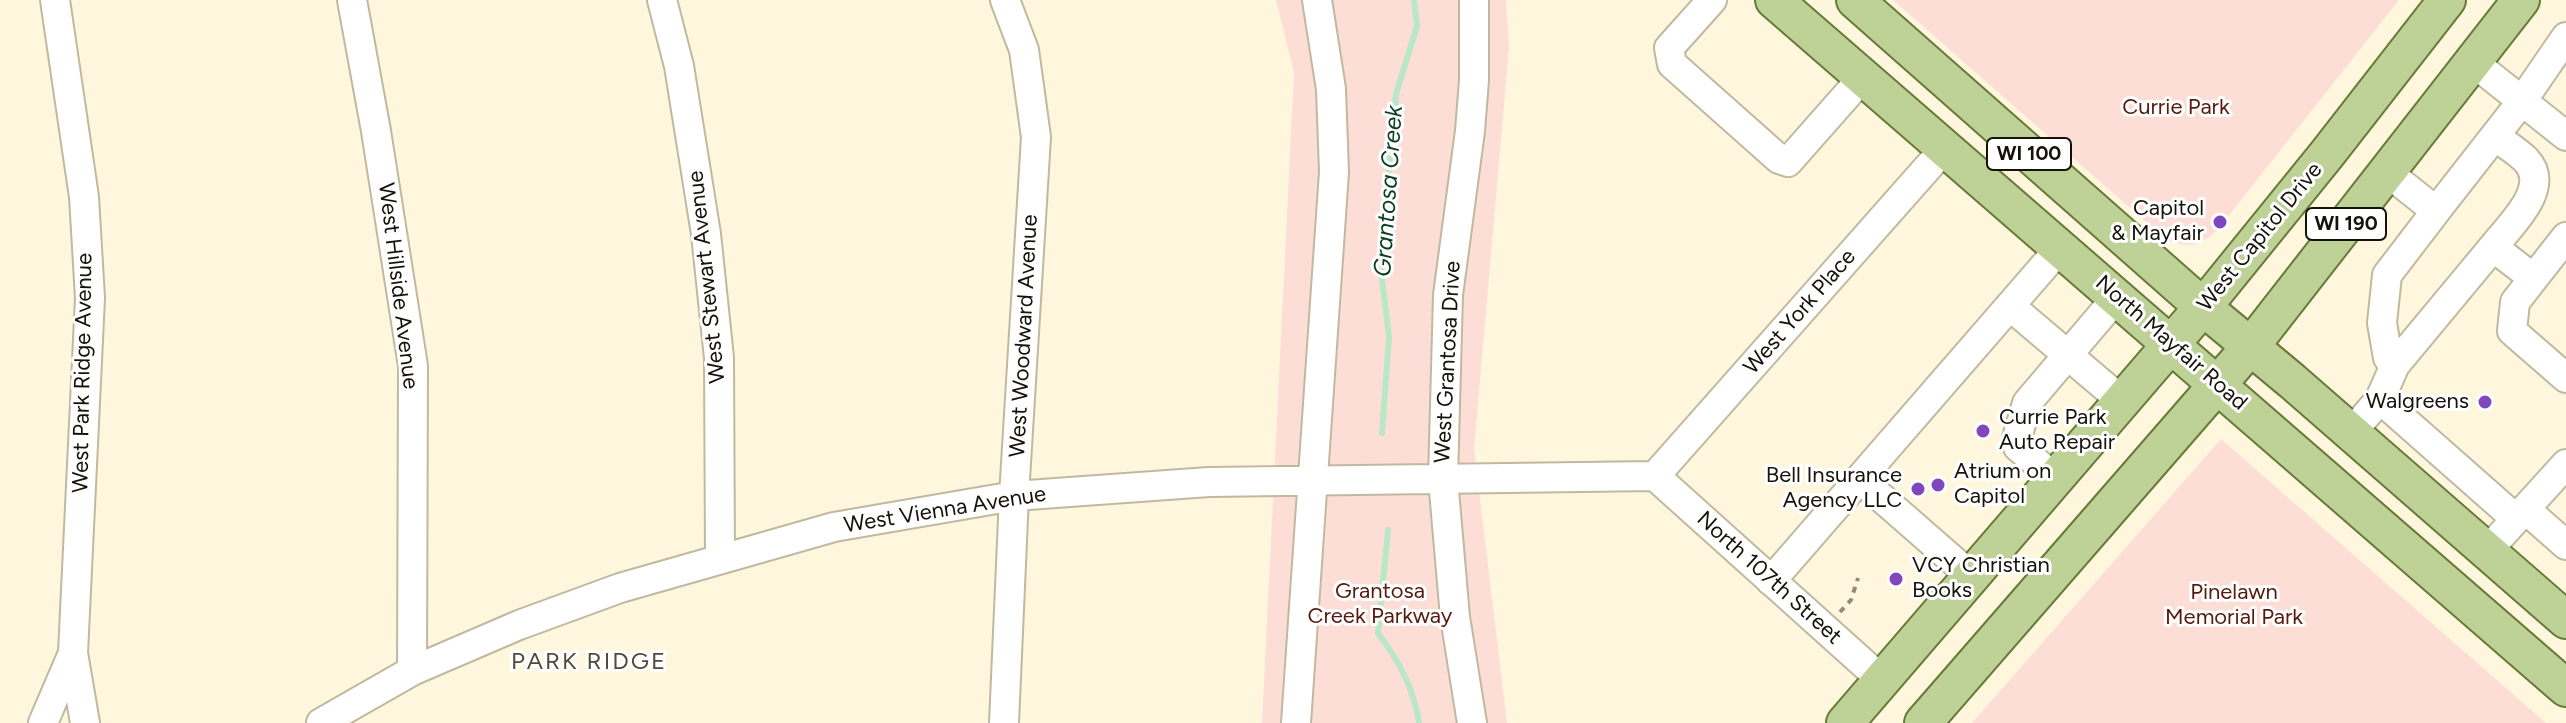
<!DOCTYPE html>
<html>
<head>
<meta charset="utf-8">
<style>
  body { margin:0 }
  canvas { display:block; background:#fef7dd }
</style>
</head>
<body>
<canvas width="2566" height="723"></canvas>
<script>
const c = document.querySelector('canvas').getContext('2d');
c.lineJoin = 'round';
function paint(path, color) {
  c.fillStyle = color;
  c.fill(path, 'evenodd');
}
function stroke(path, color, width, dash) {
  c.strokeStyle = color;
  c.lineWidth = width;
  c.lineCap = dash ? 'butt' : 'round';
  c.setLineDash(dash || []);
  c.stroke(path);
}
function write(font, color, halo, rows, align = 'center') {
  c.font = font + ' Figtree,sans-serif';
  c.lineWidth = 6;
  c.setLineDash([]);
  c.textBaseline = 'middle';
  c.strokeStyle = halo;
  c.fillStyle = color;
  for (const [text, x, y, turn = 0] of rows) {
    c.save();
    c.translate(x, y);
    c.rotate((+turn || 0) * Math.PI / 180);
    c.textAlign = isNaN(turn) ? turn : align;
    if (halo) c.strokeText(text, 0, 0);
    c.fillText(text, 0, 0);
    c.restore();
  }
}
paint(new Path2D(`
  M 1276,0 L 1506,0 L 1509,48 L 1474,449 L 1507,723 L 1262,723 L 1294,72 Z
  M 1893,0 L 2399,0 L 2219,228 C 2201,247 2184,250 2162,236 Z
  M 2221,439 L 2546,723 L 1972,723 Z`), '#fdded6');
stroke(new Path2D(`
  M 1382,433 L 1389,337 L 1380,262 L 1396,94 L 1417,26 L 1414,0
  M 1388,530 L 1378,633 C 1398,660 1414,688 1419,723`), '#bbe7c9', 6);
const minor = new Path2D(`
  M 55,0 L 84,197 L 90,298 L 73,653 L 85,723
  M 352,0 L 376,131 L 413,366 L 412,671
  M 662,0 L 679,66 L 706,234 L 719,358 L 720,558
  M 1712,0 L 1669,48 L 1672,64 L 1779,159 L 1788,162 L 1863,77
  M 2473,62 L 2566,136
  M 2495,136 C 2505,144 2517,151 2526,160 C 2552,188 2510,225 2493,247 L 2533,278
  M 2436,211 L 2522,101 L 2566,37
  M 2566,237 L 2515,302 L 2512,331 L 2566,378
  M 2010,306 L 2122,401
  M 2395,365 L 2493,247
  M 2380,399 L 2516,519
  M 2351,433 L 2380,399 L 2395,365 L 2388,358 L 2382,323 L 2387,275 L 2436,211 L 2387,172
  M 1655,476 L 1945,148
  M 1655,476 L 1882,680
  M 2055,478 L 2018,447 L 2017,438 L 2027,403 L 2117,297
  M 1860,479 L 1971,576
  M 2525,509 L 2566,545
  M 2487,551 L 2566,464
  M 1771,581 L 2060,248
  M 43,723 L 73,653
  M 321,723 L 412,671 L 519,625 L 620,588 L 834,527 L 1014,496 L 1209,482 L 1655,476
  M 1004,723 L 1014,496 L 1036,137 L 1024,50 L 1005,0
  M 1296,723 L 1334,172 L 1331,89 L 1317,0
  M 1472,723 L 1455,617 L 1443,479 L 1448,295 L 1470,131 L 1474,80 L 1474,0`);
const major = new Path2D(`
  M 1774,0 L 2566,688
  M 1855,0 L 2203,307 L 2292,381 L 2566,620
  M 1845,723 L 2203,307 L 2327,154 L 2447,0
  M 1923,723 L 2251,346 L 2521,0`);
stroke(minor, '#c0b9a0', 32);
stroke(major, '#677a38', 40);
stroke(new Path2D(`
  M 1840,612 L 1851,600 L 1858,578`), '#908b79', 4, [6, 6]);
stroke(minor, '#fff', 28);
stroke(major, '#bed197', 36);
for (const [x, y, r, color] of [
  [2220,222,8,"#8046bd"],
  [2485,402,8,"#8046bd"],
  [1983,431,8,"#8046bd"],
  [1938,485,8,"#8046bd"],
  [1918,489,8,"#8046bd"],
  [1896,579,8,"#8046bd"]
]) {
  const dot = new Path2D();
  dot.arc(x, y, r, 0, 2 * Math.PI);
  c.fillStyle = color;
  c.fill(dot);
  stroke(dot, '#fff', 3);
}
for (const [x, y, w] of [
  [2029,154,84],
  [2346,224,80]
]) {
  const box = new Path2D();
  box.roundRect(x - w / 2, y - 16, w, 32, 6);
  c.fillStyle = '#fff';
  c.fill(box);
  stroke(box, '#151209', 2);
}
write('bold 20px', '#151209', null, [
  ["WI 100",2029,154],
  ["WI 190",2346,224]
]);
write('22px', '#561a0d', '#fff', [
  ["Currie Park",2176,108],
  ["Grantosa",1380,592],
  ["Creek Parkway",1380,617],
  ["Pinelawn",2234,593],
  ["Memorial Park",2234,618]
]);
write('22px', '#151209', '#fff', [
  ["Capitol",2204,209],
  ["& Mayfair",2204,234],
  ["Walgreens",2469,402],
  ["Currie Park",1999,418,"left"],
  ["Auto Repair",1999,443,"left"],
  ["Atrium on",1954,472,"left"],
  ["Capitol",1954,497,"left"],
  ["Bell Insurance",1902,476],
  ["Agency LLC",1902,501],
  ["VCY Christian",1912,566,"left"],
  ["Books",1912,591,"left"]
], 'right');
write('22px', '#151209', '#fff', [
  ["West Capitol Drive",2260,237,-51],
  ["West Stewart Avenue",707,277,-96],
  ["West Hillside Avenue",398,286,83],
  ["West York Place",1800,312,-49],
  ["West Woodward Avenue",1024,336,-87],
  ["North Mayfair Road",2171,343,41],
  ["West Grantosa Drive",1448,362,-87],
  ["West Park Ridge Avenue",83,373,-89],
  ["West Vienna Avenue",945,510,-9],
  ["North 107th Street",1769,578,42]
]);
write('italic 24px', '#093e22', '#fff', [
  ["Grantosa Creek",1389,191,-86]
]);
c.letterSpacing = '2px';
write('24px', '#514b36', '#fff', [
  ["PARK RIDGE",589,662]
]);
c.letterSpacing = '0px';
</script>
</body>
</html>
